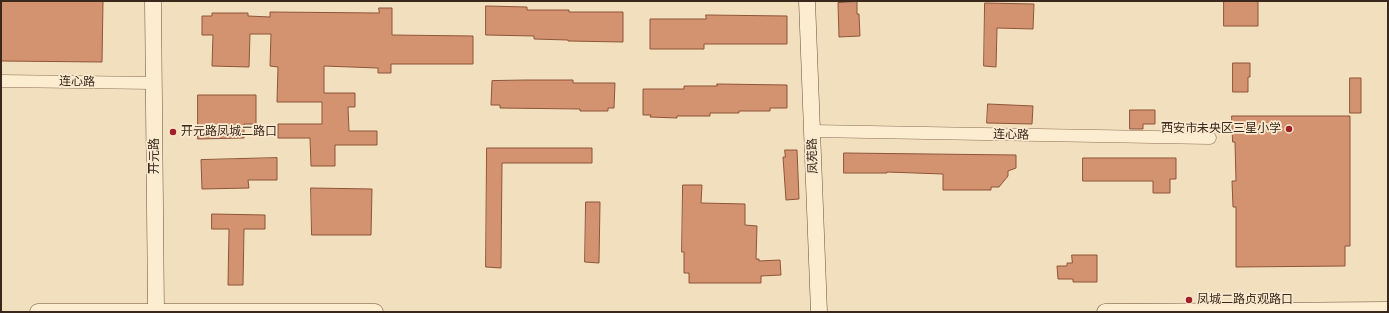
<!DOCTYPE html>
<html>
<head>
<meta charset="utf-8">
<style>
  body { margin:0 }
  #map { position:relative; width:1389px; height:313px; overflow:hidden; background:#f2dfbd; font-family:"PT Serif",serif }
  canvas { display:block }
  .frame { position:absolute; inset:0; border:2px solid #39281b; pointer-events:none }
</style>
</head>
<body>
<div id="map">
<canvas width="1389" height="313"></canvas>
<div class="frame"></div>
</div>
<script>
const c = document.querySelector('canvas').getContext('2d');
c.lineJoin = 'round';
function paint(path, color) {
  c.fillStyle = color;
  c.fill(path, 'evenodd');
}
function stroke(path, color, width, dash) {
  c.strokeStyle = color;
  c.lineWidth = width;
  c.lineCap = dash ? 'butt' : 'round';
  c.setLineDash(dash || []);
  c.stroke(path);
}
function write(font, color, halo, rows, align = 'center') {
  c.font = font + ' "PT Serif","Noto Sans SC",serif';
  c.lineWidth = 3.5;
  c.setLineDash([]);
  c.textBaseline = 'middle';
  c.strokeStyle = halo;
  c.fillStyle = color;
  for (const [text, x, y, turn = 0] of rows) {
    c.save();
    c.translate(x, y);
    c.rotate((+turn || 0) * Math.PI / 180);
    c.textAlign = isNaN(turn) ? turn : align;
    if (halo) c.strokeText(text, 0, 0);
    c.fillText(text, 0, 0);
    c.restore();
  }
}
const building = new Path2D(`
  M 1,1 L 103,1 L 102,62 L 1,61 Z
  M 1224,1 L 1258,1 L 1258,26 L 1224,26 Z
  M 857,2 L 857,14 L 859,14 L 860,36 L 839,37 L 838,3 Z
  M 985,3 L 1034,4 L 1033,29 L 997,28 L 996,67 L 984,66 Z
  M 486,6 L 527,7 L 527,10 L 569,10 L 569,12 L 623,12 L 623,42 L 568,41 L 568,40 L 534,39 L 534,36 L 486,35 Z
  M 379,8 L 392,8 L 392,35 L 473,36 L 473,64 L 391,64 L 391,73 L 378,73 L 378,68 L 324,66 L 324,93 L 355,93 L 355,107 L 348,107 L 349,131 L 377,131 L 377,145 L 335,145 L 335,166 L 311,166 L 310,138 L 278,138 L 278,124 L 322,124 L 322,102 L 277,102 L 278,67 L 270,66 L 271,34 L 250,34 L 249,67 L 212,66 L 213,35 L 202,35 L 202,16 L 212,16 L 212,13 L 248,13 L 248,16 L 270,17 L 270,12 L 379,13 Z
  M 706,15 L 787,16 L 787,44 L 704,44 L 704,49 L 650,49 L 650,19 L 706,19 Z
  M 1233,63 L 1250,63 L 1250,77 L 1248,77 L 1248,92 L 1233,92 Z
  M 1350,78 L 1361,78 L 1361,113 L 1350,113 Z
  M 526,80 L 573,80 L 573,83 L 615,83 L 614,108 L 608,108 L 608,111 L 580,111 L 580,109 L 500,108 L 500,105 L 491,105 L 492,81 Z
  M 717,84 L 787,85 L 787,108 L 770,108 L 770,111 L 739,111 L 739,113 L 710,113 L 710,116 L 677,116 L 677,118 L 650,117 L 651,115 L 643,115 L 643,89 L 684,89 L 684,86 L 717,86 Z
  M 198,95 L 256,95 L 256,124 L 244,124 L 244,138 L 198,139 Z
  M 988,104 L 1033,106 L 1032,124 L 987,123 Z
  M 1130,110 L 1155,110 L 1155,124 L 1143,124 L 1143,129 L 1130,129 Z
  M 1232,116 L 1350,116 L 1350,246 L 1345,246 L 1345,266 L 1236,267 L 1236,207 L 1233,207 L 1232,181 L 1236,181 L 1235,142 L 1233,142 Z
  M 487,148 L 592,148 L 592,163 L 502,163 L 501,268 L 486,267 Z
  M 785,150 L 797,150 L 799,199 L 786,200 L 783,157 L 785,157 Z
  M 844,153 L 1016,155 L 1016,168 L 1008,171 L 1008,176 L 999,187 L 991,187 L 991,190 L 943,190 L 943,174 L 887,172 L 887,173 L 844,173 Z
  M 277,158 L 277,180 L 248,180 L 249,188 L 202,189 L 201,160 Z
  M 1083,158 L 1176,158 L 1176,179 L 1170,179 L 1170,193 L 1153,193 L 1153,181 L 1083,181 Z
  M 683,185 L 702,185 L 701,203 L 745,204 L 745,225 L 757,226 L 756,259 L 759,259 L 759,261 L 780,260 L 781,275 L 761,276 L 761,283 L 689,283 L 689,273 L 684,273 L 684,252 L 682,252 Z
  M 311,188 L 372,189 L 371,235 L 312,235 Z
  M 586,202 L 600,202 L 599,263 L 585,262 Z
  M 212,214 L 265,215 L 265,229 L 244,229 L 243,285 L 228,285 L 229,229 L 212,229 Z
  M 1072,255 L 1097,255 L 1097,282 L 1073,282 L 1073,279 L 1058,279 L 1057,266 L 1067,266 L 1067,263 L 1072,263 Z`);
paint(building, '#d49370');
stroke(building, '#8d5538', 1);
const street = new Path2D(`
  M 1,81 L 153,83
  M 812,131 L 1210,138`);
const secondary = new Path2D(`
  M 153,1 L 156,312
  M 807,1 L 819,312
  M 38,312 L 375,312
  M 1105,312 L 1388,310`);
stroke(street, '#8c6e55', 13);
stroke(secondary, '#6d4f38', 17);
stroke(street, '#fcedd1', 12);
stroke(secondary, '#fcedd1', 16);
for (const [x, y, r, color] of [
  [1289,129,4,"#a01f28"],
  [173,132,4,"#a01f28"],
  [1189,300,4,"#a01f28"]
]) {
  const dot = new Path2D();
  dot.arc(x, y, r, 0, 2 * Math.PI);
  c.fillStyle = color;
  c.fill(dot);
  stroke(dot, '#f9e9ce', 1.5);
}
write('12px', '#39281b', '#f9e9ce', [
  ["连心路",77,82,1],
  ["连心路",1011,135,1],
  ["开元路",155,156,-90],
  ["凤苑路",813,156,-92]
]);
write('12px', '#39281b', '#f9e9ce', [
  ["西安市未央区三星小学",1281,129,"right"],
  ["开元路凤城二路口",181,132],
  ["凤城二路贞观路口",1197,300]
], 'left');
</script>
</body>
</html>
